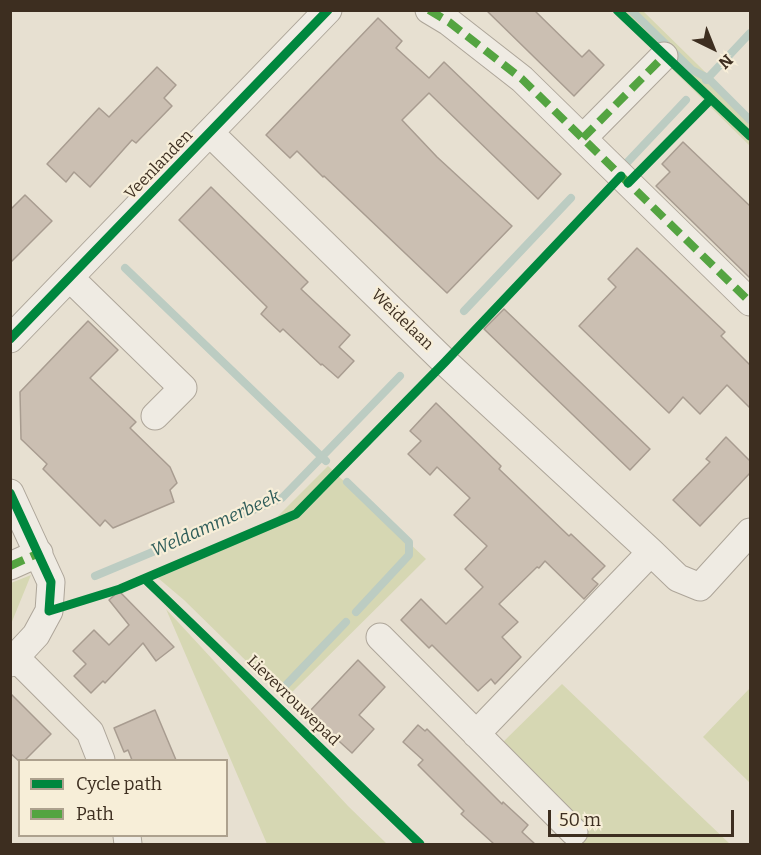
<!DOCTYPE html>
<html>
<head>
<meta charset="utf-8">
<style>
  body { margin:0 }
  #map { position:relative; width:761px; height:855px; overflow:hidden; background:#e7e0d1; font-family:Bitter,serif }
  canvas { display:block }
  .frame { position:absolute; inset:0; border:12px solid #3d2e20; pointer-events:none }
  .legend { position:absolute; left:18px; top:759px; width:210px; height:78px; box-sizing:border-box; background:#f7eed8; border:2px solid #ada18e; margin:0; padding:8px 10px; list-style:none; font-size:18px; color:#3d2e20 }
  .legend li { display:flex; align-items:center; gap:12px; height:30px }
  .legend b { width:30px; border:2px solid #ada18e }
  .north { position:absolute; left:683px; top:18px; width:60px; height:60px; -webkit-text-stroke:4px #f7eed8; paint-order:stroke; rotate:137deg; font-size:16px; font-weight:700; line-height:24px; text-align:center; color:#3d2e20 }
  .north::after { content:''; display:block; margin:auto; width:21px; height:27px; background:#3d2e20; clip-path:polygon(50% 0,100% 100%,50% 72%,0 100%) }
  .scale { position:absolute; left:548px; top:810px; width:186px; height:27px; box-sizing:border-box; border:3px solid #3d2e20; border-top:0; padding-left:8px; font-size:18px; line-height:21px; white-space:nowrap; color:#3d2e20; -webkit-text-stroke:4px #f7eed8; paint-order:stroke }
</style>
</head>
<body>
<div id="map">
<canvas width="761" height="855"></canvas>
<div class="frame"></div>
<ul class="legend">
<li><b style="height:8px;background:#00873e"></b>Cycle path</li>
<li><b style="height:8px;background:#54a441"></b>Path</li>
</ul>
<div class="north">N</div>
<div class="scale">50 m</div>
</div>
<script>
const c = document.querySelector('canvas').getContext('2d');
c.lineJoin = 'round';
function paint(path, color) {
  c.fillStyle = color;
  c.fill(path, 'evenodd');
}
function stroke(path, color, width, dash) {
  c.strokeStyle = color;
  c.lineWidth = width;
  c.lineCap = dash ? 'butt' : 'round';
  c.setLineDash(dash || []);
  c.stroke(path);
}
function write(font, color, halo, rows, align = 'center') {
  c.font = font + ' Bitter,serif';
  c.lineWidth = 4.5;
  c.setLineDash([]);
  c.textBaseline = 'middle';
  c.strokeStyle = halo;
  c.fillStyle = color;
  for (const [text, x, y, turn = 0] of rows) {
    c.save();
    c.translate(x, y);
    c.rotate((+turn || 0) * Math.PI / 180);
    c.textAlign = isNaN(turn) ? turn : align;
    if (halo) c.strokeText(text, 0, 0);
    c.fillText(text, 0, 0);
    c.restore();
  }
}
paint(new Path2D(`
  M 613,11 L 643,11 L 750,116 L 750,146 Z
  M 328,466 L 426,559 L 285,699 L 184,600 L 158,578 L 261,533 Z
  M 31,575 L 11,624 L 11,583 Z
  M 166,609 L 348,806 L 387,844 L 267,844 Z
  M 562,684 L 730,844 L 577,844 L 588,833 L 500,745 Z
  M 750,688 L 750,783 L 703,737 Z`), '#d6d7b3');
stroke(new Path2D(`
  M 631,10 L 692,70 L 708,78 L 750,120
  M 706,80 L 750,33
  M 621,169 L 686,100
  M 125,268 L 326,461
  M 464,311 L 571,198
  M 347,482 L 409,542 L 409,555 L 356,612
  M 95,576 L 282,498 L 400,376
  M 286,685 L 346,622`), '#bcccc2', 8);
const building = new Path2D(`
  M 486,10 L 534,10 L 582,57 L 589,50 L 604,65 L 574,96 Z
  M 378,18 L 402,41 L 396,48 L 429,78 L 444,62 L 561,174 L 538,199 L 429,93 L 402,120 L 437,157 L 512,226 L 447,293 L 324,176 L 323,177 L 297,151 L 290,158 L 266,135 Z
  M 157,67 L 176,85 L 164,98 L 172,106 L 136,143 L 132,140 L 90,187 L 74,172 L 66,182 L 47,164 L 99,108 L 109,117 Z
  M 683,142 L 750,206 L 750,278 L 656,186 L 670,172 L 662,164 Z
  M 211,187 L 308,282 L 301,289 L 350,335 L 339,347 L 354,361 L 338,378 L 322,364 L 321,365 L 283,329 L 280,332 L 261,314 L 267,307 L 179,220 Z
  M 25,195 L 52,221 L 10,263 L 10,210 Z
  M 637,248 L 725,332 L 721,336 L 750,365 L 750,408 L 727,385 L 700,414 L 683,397 L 669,413 L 579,326 L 616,287 L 608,279 Z
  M 504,309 L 650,449 L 630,470 L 484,329 Z
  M 88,321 L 118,350 L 90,378 L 136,422 L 130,428 L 170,467 L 177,483 L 170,490 L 174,502 L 113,528 L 105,520 L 100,526 L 43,469 L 47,464 L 21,439 L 20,392 Z
  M 436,403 L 501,466 L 499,469 L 569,536 L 571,534 L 605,566 L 592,579 L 598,584 L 584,599 L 545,561 L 539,568 L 537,567 L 499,604 L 518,622 L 502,637 L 521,657 L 495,684 L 491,679 L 478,691 L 432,645 L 429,648 L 401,620 L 421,599 L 446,624 L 483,587 L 465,569 L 487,546 L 454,515 L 470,498 L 437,467 L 430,475 L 408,454 L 421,441 L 410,431 Z
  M 726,437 L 750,461 L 750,473 L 700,526 L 673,500 L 710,462 L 706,459 Z
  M 119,591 L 174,647 L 156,661 L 143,643 L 105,683 L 103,681 L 91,693 L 74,676 L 86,664 L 73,651 L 94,630 L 109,645 L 129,625 L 109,600 Z
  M 358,660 L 385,687 L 359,715 L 374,729 L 352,753 L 308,713 Z
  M 10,693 L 51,734 L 25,760 L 20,762 L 10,753 Z
  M 155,710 L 176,760 L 132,760 L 128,750 L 124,752 L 114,728 Z
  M 418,725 L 425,731 L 427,729 L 502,804 L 503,802 L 528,825 L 522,832 L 535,844 L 494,844 L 461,814 L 464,811 L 418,765 L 423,760 L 403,742 Z`);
paint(building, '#cbbfb2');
stroke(building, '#a89c90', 1.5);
const street = new Path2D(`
  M 429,10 L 449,22 L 522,79 L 750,302
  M 210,133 L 445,362 L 651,552 L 678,578 L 700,587 L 750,532
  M 583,138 L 664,56
  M 70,278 L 183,388 L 155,416
  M 10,339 L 328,10
  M 10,493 L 51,582 L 49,611 L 36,635 L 10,663
  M 10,566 L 39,553
  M 380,637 L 574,832
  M 16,658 L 90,732 L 101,760
  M 476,734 L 651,552
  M 127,836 L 128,844`);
stroke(street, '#ada599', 29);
stroke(street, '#efebe3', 27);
stroke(new Path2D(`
  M 429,10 L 449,22 L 522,79 L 750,302
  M 583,138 L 664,56
  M 10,566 L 39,553`), '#54a441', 8, [15, 8]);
stroke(new Path2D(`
  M 617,10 L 750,136
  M 628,183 L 711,99
  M 10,339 L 328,10
  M 10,493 L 51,582 L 49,611 L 120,589 L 296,514 L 445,362 L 621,176
  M 145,579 L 420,844`), '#00873e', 9);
write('16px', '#3d2e20', '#f7eed8', [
  ["Veenlanden",159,165,-46],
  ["Weidelaan",402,320,44],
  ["Lievevrouwepad",293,701,44]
]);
write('italic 18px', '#2f5d5a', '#f7eed8', [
  ["Weldammerbeek",216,524,-24]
]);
</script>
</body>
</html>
